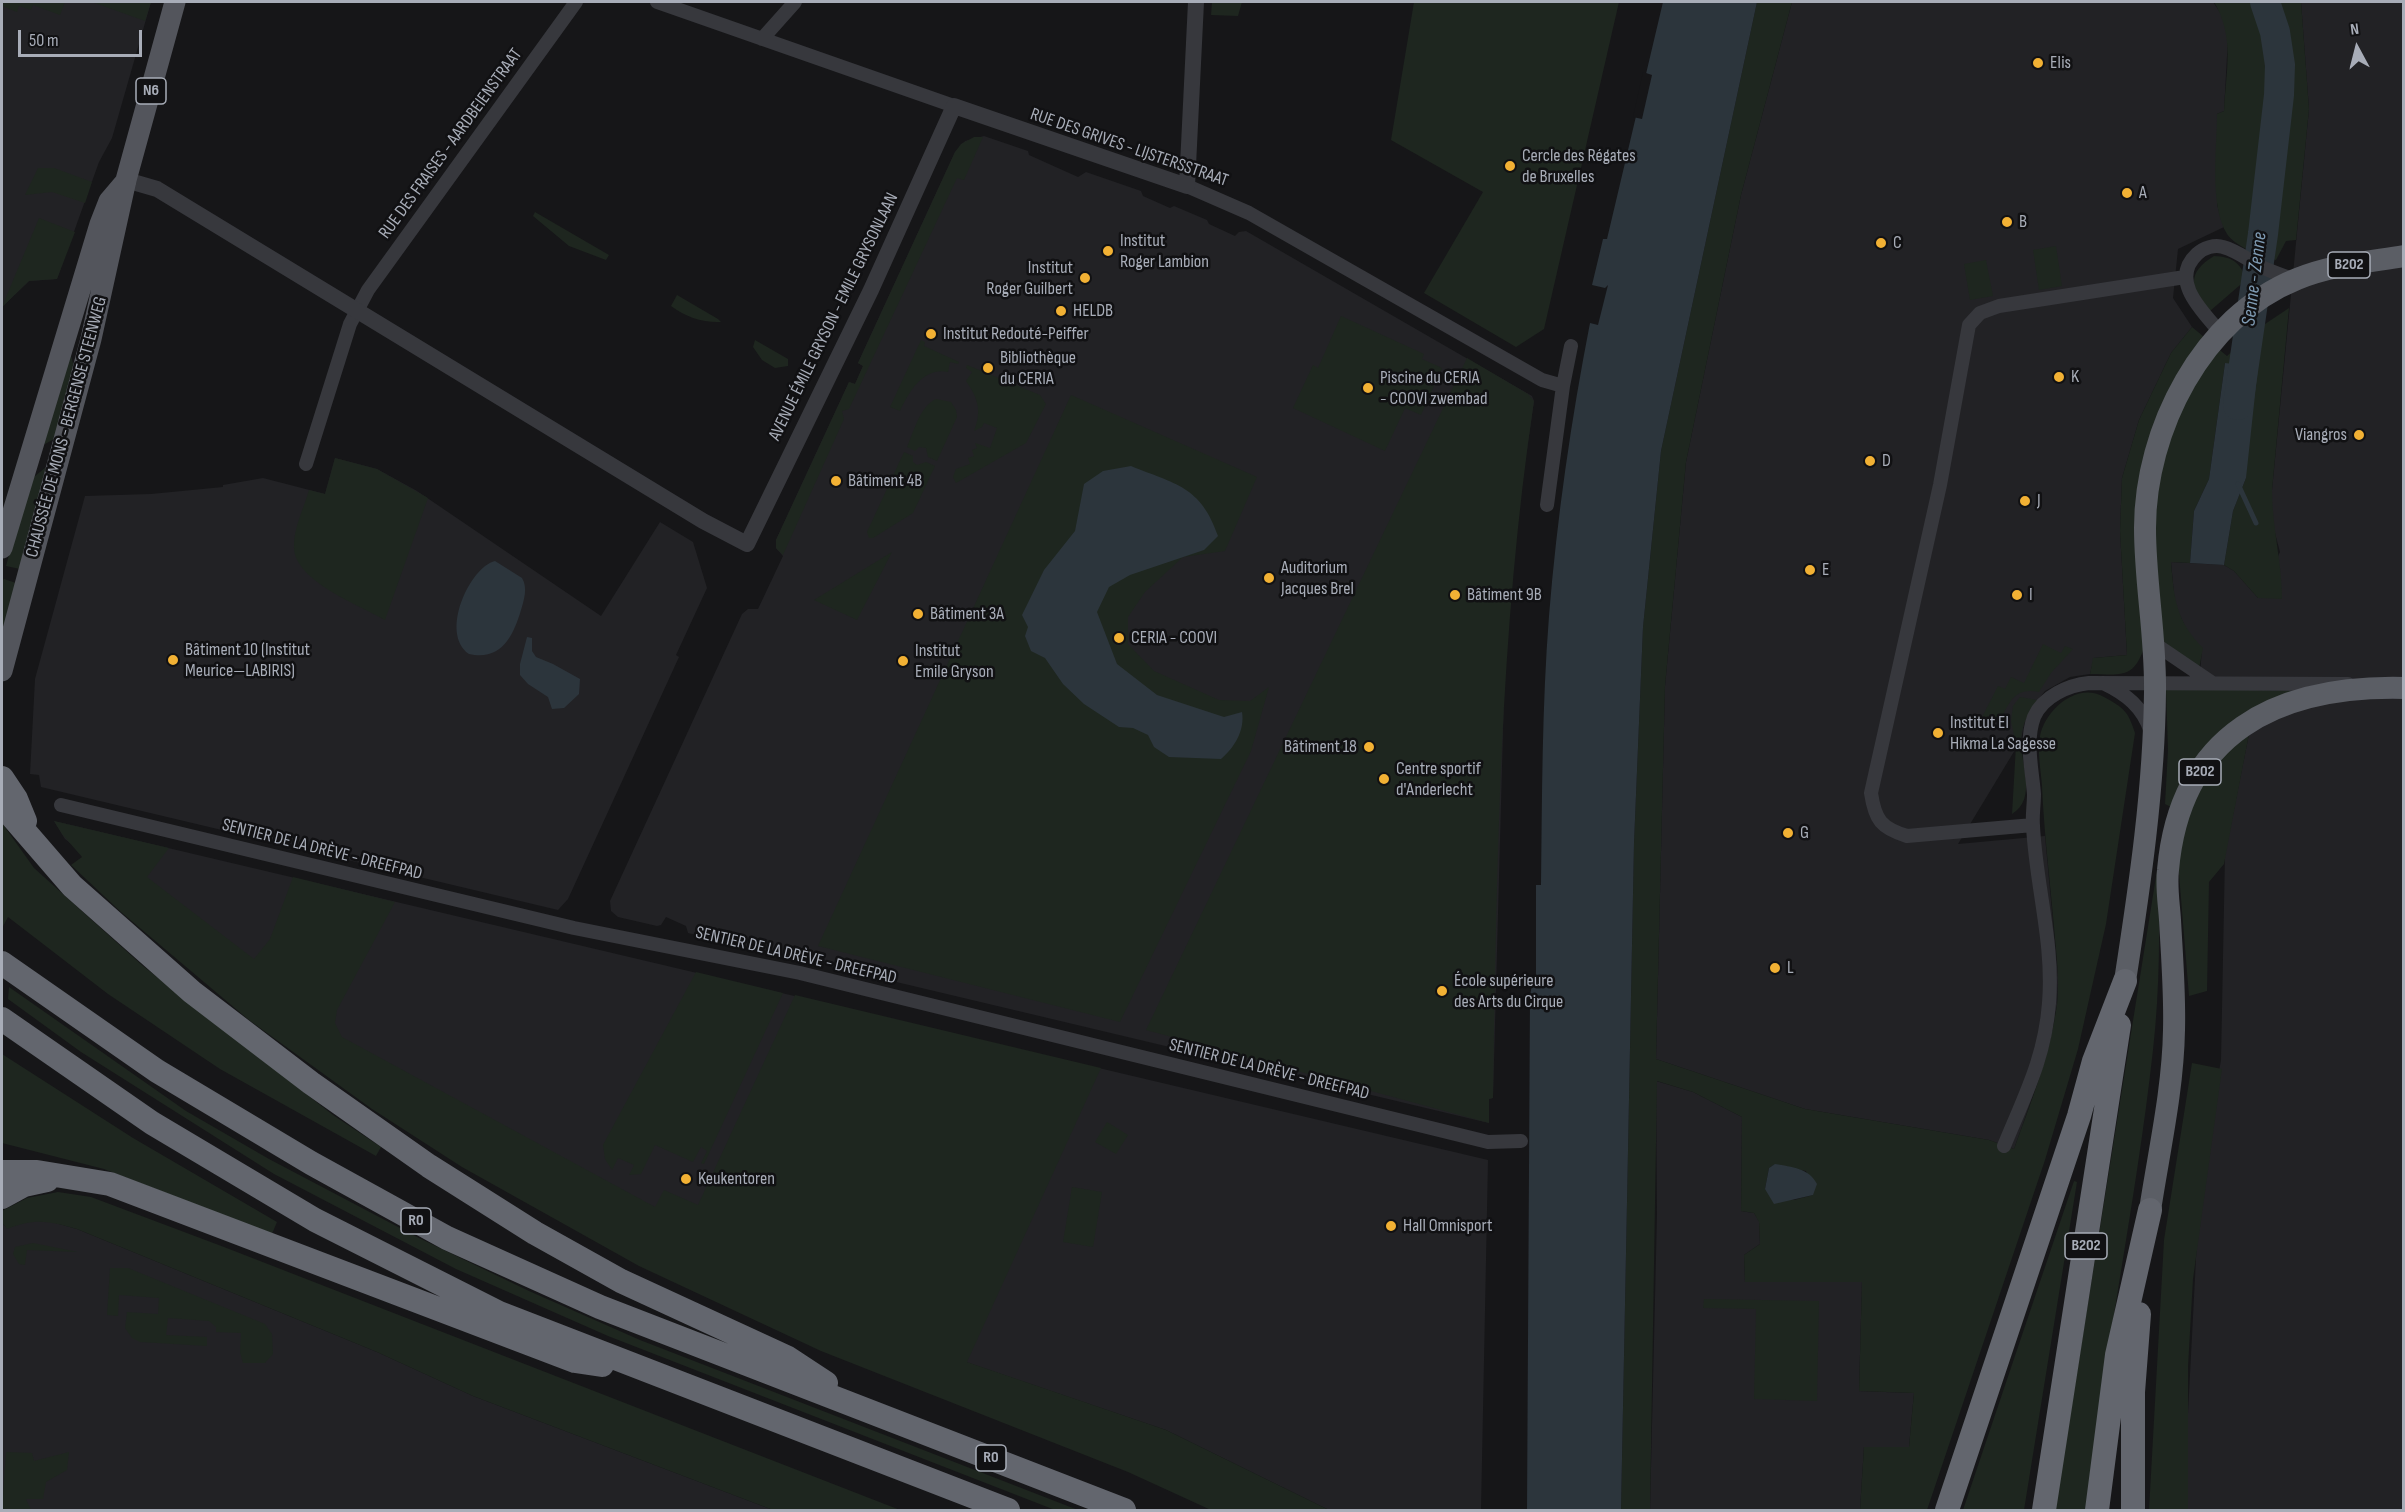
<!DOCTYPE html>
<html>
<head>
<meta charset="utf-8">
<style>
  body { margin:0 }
  #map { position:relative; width:2405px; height:1512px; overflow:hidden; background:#161618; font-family:"Sofia Sans Condensed",sans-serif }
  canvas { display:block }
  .frame { position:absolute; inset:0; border:3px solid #a8adb8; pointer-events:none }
  .north { position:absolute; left:2327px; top:18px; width:60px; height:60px; -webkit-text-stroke:4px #111113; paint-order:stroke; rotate:353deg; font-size:16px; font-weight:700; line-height:24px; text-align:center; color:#a8adb8 }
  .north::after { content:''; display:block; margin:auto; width:21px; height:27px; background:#a8adb8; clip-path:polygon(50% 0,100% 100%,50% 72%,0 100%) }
  .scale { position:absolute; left:18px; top:30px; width:124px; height:27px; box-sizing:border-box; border:3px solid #a8adb8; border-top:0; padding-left:8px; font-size:18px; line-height:21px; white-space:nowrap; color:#a8adb8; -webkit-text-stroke:4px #111113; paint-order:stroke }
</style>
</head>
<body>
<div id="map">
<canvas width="2405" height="1512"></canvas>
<div class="frame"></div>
<div class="north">N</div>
<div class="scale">50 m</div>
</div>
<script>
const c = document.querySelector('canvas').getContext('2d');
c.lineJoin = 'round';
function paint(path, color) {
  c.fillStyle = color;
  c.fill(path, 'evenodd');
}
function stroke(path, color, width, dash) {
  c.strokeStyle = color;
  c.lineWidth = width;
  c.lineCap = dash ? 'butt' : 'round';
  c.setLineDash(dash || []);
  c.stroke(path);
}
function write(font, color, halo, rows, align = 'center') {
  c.font = font + ' "Sofia Sans Condensed",sans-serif';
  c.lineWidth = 5;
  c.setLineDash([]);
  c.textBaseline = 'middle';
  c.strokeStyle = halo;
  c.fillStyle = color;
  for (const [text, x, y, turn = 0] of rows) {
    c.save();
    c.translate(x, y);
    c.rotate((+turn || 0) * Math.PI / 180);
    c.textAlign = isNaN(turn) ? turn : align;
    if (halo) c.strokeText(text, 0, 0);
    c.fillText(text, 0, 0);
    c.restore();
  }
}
paint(new Path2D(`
  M 2,2 L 151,2 L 112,138 L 99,162 L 57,279 L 29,281 L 2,307 Z
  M 1792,2 L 2213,2 L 2222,15 L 2228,37 L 2224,111 L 2217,114 L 2217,205 L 2224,227 L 2178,249 L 2173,298 L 2192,327 L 2171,353 L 2139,420 L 2122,478 L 2120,531 L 2127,655 L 2094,658 L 2090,674 L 2070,677 L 2045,691 L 2030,710 L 2024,724 L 2021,740 L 1958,844 L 2045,836 L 2058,977 L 2057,1005 L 2045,1061 L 2014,1149 L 1989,1140 L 1805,1109 L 1656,1059 L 1665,686 L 1686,462 L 1741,195 Z
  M 2301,2 L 2403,2 L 2403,1510 L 2183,1510 L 2200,1181 L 2221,1060 L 2225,854 L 2249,734 L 2298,691 L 2199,688 L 2202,648 L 2189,635 L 2175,605 L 2171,562 L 2224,565 L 2234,571 L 2258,598 L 2280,552 L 2272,522 L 2272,490 L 2309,109 Z
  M 984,136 L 1028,151 L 1029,155 L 1078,177 L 1086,172 L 1141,191 L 1143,196 L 1170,208 L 1174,206 L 1207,220 L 1209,224 L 1235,236 L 1239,232 L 1246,231 L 1532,396 L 1534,401 L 1517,519 L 1505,657 L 1493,1098 L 1489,1099 L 1489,1123 L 825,965 L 822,958 L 794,945 L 785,956 L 688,933 L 686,926 L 666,917 L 661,925 L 657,926 L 618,917 L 611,911 L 610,901 L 742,614 L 748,609 L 758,609 L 783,556 L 776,548 L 776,540 L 849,382 L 855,384 L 863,366 L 858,363 L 955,152 L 965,141 Z
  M 335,458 L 377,469 L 417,491 L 601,616 L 660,522 L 693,542 L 707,588 L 676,655 L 679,657 L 568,899 L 558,910 L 41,787 L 39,775 L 30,774 L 35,679 L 85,496 L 151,494 L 223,487 L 223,485 L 263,478 L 325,494 Z
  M 54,821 L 1488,1160 L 1481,1510 L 1329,1510 L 1166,1430 L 889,1336 L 305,1026 L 65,839 Z
  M 1656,1081 L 1693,1092 L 1742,1117 L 1741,1211 L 1754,1213 L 1759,1221 L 1760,1244 L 1744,1255 L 1745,1282 L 1862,1282 L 1859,1391 L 1914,1393 L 1909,1447 L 1864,1447 L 1860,1510 L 1650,1510 L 1657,1214 Z
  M 28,1221 L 49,1221 L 77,1229 L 377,1352 L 473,1396 L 773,1510 L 2,1510 L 2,1223 L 7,1228 Z`), '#222225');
paint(new Path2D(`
  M 2,2 L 65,2 L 60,15 L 33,5 L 31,10 L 19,6 L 17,12 L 2,6 Z
  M 92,2 L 151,2 L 145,21 Z
  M 1212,2 L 1242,2 L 1238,16 L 1211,15 Z
  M 1414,2 L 1619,2 L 1544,329 L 1516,347 L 1424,293 L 1483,192 L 1391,140 Z
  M 1757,2 L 1792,2 L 1741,195 L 1686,462 L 1665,686 L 1656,1059 L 1805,1109 L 1989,1140 L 2014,1149 C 2031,1102 2050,1055 2057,1005 C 2060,979 2056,953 2054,927 C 2050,880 2044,833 2042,786 C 2041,771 2037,751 2040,736 C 2045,710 2077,681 2104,697 C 2124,708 2128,711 2135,733 L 2106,924 L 2078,1049 L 2045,1160 L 1927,1510 L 1860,1510 L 1864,1447 L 1909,1447 L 1914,1393 L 1859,1391 L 1862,1282 L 1745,1282 L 1744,1255 L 1760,1244 L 1759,1222 L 1754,1213 L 1741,1211 L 1742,1117 L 1693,1092 L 1657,1081 L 1650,1510 L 1621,1510 L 1634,843 L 1643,627 L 1661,451 ZM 1774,1165 L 1806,1171 L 1813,1195 L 1794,1200 L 1765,1189 L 1769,1168 Z
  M 2214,2 L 2301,2 L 2309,109 L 2296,240 L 2286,241 L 2276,260 C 2261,256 2236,247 2227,234 C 2209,205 2217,147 2217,114 L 2224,111 C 2226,71 2235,37 2214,2 Z
  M 974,137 L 983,137 L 964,180 L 957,178 L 849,409 L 842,411 L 844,419 L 783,555 L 776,548 L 776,540 L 849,382 L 855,384 L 863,366 L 858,363 L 955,152 L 961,144 Z
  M 38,168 L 54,168 L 92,182 L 85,203 L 52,192 L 25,195 Z
  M 535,212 L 609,255 L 606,260 L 569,246 L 533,216 Z
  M 39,218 L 75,232 L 57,279 L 29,281 L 2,307 Z
  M 2056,246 L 2062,286 L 2039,290 L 2033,250 Z
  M 2214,256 C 2233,257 2239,262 2247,279 L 2210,311 C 2190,289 2186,273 2214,256 Z
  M 1986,260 L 1993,296 L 1970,300 L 1964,264 Z
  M 677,295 L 718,319 L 721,322 C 704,323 685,317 671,306 Z
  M 2289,308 L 2272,490 C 2272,527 2282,562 2282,599 L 2258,598 L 2234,571 L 2224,565 L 2233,511 L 2246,478 L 2225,363 L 2209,479 L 2194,511 L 2190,563 L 2171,562 C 2174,598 2176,621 2203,648 L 2199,669 L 2184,660 L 2170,646 L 2144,648 C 2133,680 2120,674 2090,674 L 2093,658 L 2127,655 L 2120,531 L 2122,478 L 2139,420 L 2171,353 L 2192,327 L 2227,356 L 2253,332 Z
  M 1341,316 L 1424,354 L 1422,359 L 1442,368 L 1421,415 L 1405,408 L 1385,451 L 1293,408 L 1313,365 L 1318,368 Z
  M 755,340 L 788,359 L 788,366 L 775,368 L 762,360 L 753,347 Z
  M 921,340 L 925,342 L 924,346 L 959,362 L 958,364 L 950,362 L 948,372 C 923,367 909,392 900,411 L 890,407 Z
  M 70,352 L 75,371 L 56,438 L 45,444 L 43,443 Z
  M 1467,358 L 1528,394 L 1534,401 C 1499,635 1497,863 1493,1098 L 1489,1099 L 1489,1123 L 1146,1030 Z
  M 967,365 L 1040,395 L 1046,404 L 1026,443 L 956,483 L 953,477 L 956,469 L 970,464 L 968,458 L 974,456 L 972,450 L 977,448 L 975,443 L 990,448 L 997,428 L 984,423 L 982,427 L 974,431 C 982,411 978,398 966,381 L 972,372 L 966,368 Z
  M 1071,395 L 1257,477 L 1225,551 L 1183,557 L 1145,592 L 1128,617 L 1128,644 L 1154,671 L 1219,700 L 1250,701 L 1269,687 L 1251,751 L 1120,1022 L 818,946 Z
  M 936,399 L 951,402 L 956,410 L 957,417 L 937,461 L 928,457 L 926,448 L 919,447 L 915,451 L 907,447 C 914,431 920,406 936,399 Z
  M 904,452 L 913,456 L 913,462 L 917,465 L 926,462 L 935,466 L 913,513 L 873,538 L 869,538 L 867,532 Z
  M 335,458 L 377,469 L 428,498 L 385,620 C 359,605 295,581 294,548 C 293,529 304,508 309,490 L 325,494 Z
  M 46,467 L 20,569 L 6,566 L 29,481 Z
  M 892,552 L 857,620 L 814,600 Z
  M 4,579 L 16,583 L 2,639 L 2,581 Z
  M 2043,644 L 2061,653 L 2065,646 L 2073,649 L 2051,673 L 2039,692 C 2016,687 2009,701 2001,720 L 1990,715 L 1985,724 L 1980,721 L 1998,686 L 2005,689 L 2011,677 L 2024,683 Z
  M 2166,688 L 2301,691 L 2249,734 L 2224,864 L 2209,882 L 2207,991 L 2189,996 L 2178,862 L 2187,815 L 2165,804 L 2168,750 Z
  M 2020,697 L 2037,700 C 2029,712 2022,724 2021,739 C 2020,763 2038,798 2012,814 L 2016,745 L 2011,721 L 2013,706 Z
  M 54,821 L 169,848 L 147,877 L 254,959 L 270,939 L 293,877 L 395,902 L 337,1010 L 335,1023 L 342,1037 L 655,1207 L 664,1190 L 698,1205 L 795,995 L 1101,1068 L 967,1362 L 1166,1430 L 1329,1510 L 1211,1510 L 1128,1472 L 821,1351 L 639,1266 L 462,1167 L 372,1109 L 249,1020 L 121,912 L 71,865 L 82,857 L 62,834 Z
  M 2,823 L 34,868 L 143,966 L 333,1115 L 381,1147 L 376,1156 L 220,1069 L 108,994 L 8,917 L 2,928 Z
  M 2158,864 C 2160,925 2160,989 2153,1050 C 2136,1204 2103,1356 2087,1510 L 2055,1510 Z
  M 696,972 L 783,993 L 704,1164 L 701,1163 L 707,1151 L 701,1147 L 693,1162 L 655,1145 L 641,1174 L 629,1175 L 634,1165 L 618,1158 L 612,1170 L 605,1159 L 603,1145 Z
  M 9,987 L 186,1111 L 269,1159 L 419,1238 L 529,1291 L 640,1340 L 1078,1510 L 1055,1510 L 608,1336 L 456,1269 L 274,1174 L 81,1052 L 8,999 Z
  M 2,1054 L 133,1138 L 277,1222 L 272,1234 L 104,1169 L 2,1143 Z
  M 2192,1063 L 2222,1069 L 2193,1279 L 2188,1367 L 2188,1510 L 2149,1510 L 2164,1240 Z
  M 1107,1122 L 1128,1135 L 1116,1154 L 1095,1142 Z
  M 2074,1181 L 2077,1182 L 2024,1510 L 1963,1510 Z
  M 1072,1187 L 1102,1192 L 1093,1247 L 1063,1242 Z
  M 58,1192 L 91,1197 L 224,1247 L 900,1510 L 773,1510 L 473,1396 L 377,1352 L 77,1229 C 48,1221 35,1218 7,1229 L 2,1223 L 2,1211 L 27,1198 Z
  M 33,1243 L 78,1252 L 27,1250 L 25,1265 L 19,1264 L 13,1254 L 15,1247 Z
  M 110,1268 L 128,1268 L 265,1324 L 272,1334 L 273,1354 L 265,1363 L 243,1363 L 240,1352 L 241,1333 L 216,1332 L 216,1327 L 209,1321 L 168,1318 L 166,1335 L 207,1337 L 207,1346 L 140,1342 L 132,1338 L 125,1328 L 127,1312 L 158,1314 L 159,1298 L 119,1295 L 118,1316 L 107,1315 Z
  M 1704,1299 L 1819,1301 L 1817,1401 L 1754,1399 L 1756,1309 L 1703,1308 Z
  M 6,1452 L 32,1453 L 34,1461 L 69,1452 L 67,1470 L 46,1482 L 43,1499 L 26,1499 L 31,1510 L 2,1510 Z`), '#1e261f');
paint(new Path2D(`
  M 1663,2 L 1757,2 L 1661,451 L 1643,627 L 1634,843 L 1621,1510 L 1527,1510 L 1530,996 L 1532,985 L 1536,984 L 1536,885 L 1541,885 C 1542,796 1542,705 1549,616 C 1557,518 1571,420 1590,323 L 1598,325 L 1608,285 L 1605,288 L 1592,285 L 1603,239 L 1607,239 Z
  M 2225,363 L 2258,367 L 2246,478 L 2233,511 L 2224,565 L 2190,563 L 2194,511 L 2209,479 Z
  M 1131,466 C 1175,484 1201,486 1218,536 L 1204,550 L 1130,575 L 1109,587 L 1097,612 L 1117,664 L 1157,695 L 1224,717 L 1242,712 C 1245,730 1235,747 1221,759 L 1169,757 L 1154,747 L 1148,735 L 1133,728 L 1119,727 L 1084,704 L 1063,684 L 1045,658 L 1031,651 L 1025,636 L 1028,627 L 1022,615 L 1044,570 L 1075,531 L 1084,484 L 1103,471 Z
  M 495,561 L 522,578 C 528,588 524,600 521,610 C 513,637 501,661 469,654 C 439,633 470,567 495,561 Z
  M 527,637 L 532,638 L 532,651 L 536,657 L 553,664 L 580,679 L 579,694 L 564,708 L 552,709 L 548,697 L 528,684 L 520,675 L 520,664 Z
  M 1775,1164 C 1792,1167 1809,1168 1817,1184 L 1813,1195 L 1774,1204 L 1765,1189 L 1769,1168 Z`), '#2c353c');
paint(new Path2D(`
  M 1643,72 L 1652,75 L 1642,119 L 1633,117 Z`), '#161618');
stroke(new Path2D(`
  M 2238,484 L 2256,523`), '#2c353c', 5);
stroke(new Path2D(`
  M 2238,405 L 2263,234 L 2279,95 L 2280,65 L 2275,32 L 2265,2`), '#2c353c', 30);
stroke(new Path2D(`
  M 657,2 L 954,106
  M 762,39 L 795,2
  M 1187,186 L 1249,213 L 1542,380 L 1563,386
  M 2220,332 C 2202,311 2169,280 2197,254 C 2203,248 2215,244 2223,247 C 2238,251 2251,262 2264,268 C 2274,273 2285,276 2295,280
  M 306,464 L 350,324 L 368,290 L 576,2
  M 1547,505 L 1563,386 L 1571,346
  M 2155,644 L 2211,682
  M 2103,683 C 2126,694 2143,707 2151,732
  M 61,805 L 574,928 L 800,973 L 1488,1142 L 1521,1141
  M 2033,825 L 1907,836 C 1881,828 1875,820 1871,793 L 1940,485 L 1969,325 L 1980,313 L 1999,306 L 2185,277
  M 2004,1146 C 2024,1097 2045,1058 2049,1003 C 2054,943 2036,886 2033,826 C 2032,816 2034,805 2034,794 C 2032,769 2025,741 2034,717 C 2043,696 2069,685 2089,683 L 2348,684`), '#37383d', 14);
stroke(new Path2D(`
  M 126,180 L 157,189 L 703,521 L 747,544 L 871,290 L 954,106 L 1187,186 L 1196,2`), '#37383d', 16);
stroke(new Path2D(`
  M 2,548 L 100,224 L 109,201 L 126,181
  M 2,671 L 91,339 L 126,180 L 175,2`), '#53555c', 21);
stroke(new Path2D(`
  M 2125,981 C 2140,884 2154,789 2155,692 C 2156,637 2145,583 2145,528 C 2145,430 2202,317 2297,279 C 2331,265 2368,262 2404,256
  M 2150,1210 C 2159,1151 2173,1090 2174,1030 C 2175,993 2172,957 2170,920 C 2169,904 2166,887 2168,870 C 2180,733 2277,685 2404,688`), '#5b5e65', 22);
stroke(new Path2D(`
  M 2,778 L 16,799 L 25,821
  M 2,805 L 72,886 L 192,992 L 311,1083 L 429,1166 L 535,1233 L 621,1281 L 788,1358 L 826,1383
  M 2,963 L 157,1071 L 311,1163 L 447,1238 L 600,1307 L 1124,1510
  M 2,1019 L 152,1123 L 315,1220 L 499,1313 L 1008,1510
  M 2,1172 L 37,1172 L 110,1184 L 575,1361 L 602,1365
  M 2,1197 L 24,1185 L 47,1180
  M 1947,1510 L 2079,1116 L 2094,1061 L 2125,981
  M 2044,1510 L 2119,1025
  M 2097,1510 L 2117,1355 L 2150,1210
  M 2133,1510 L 2133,1392 L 2139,1314`), '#63666e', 24);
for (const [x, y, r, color] of [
  [2038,63,6,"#f2b134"],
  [1510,166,6,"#f2b134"],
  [2127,193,6,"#f2b134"],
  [2007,222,6,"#f2b134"],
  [1881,243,6,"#f2b134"],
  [1108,251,6,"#f2b134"],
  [1085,278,6,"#f2b134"],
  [1061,311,6,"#f2b134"],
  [931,334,6,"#f2b134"],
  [988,368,6,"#f2b134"],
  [2059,377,6,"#f2b134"],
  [1368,388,6,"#f2b134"],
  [2359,435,6,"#f2b134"],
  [1870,461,6,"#f2b134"],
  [836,481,6,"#f2b134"],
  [2025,501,6,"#f2b134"],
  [1810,570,6,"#f2b134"],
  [1269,578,6,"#f2b134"],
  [1455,595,6,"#f2b134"],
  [2017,595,6,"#f2b134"],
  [918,614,6,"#f2b134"],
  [1119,638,6,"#f2b134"],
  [173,660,6,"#f2b134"],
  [903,661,6,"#f2b134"],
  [1938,733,6,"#f2b134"],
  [1369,747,6,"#f2b134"],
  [1384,779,6,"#f2b134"],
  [1788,833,6,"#f2b134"],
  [1775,968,6,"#f2b134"],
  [1442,991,6,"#f2b134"],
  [686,1179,6,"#f2b134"],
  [1391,1226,6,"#f2b134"]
]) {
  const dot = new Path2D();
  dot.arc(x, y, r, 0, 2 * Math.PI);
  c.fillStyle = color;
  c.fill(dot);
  stroke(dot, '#111113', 2);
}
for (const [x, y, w] of [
  [151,91,30],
  [2349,265,42],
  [2200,772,42],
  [416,1221,30],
  [2086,1246,42],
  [991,1458,30]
]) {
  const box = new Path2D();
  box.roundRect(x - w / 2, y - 13, w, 26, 4.5);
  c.fillStyle = '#111113';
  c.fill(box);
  stroke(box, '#a8adb8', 1.5);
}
write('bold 16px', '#a8adb8', null, [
  ["N6",151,91],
  ["B202",2349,265],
  ["B202",2200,772],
  ["R0",416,1221],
  ["B202",2086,1246],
  ["R0",991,1458]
]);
write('18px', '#a8adb8', '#111113', [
  ["Elis",2050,63],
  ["Cercle des Régates",1522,156],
  ["de Bruxelles",1522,177],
  ["A",2139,193],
  ["B",2019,222],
  ["Institut",1120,241],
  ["Roger Lambion",1120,262],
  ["C",1893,243],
  ["Institut",1073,268,"right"],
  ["Roger Guilbert",1073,289,"right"],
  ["HELDB",1073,311],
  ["Institut Redouté-Peiffer",943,334],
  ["Bibliothèque",1000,358],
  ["du CERIA",1000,379],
  ["K",2071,377],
  ["Piscine du CERIA",1380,378],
  ["- COOVI zwembad",1380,399],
  ["Viangros",2347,435,"right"],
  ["D",1882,461],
  ["Bâtiment 4B",848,481],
  ["J",2037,501],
  ["Auditorium",1281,568],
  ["Jacques Brel",1281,589],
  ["E",1822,570],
  ["Bâtiment 9B",1467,595],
  ["I",2029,595],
  ["Bâtiment 3A",930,614],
  ["CERIA - COOVI",1131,638],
  ["Bâtiment 10 (Institut",185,650],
  ["Meurice—LABIRIS)",185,671],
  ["Institut",915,651],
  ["Emile Gryson",915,672],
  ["Institut El",1950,723],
  ["Hikma La Sagesse",1950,744],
  ["Bâtiment 18",1357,747,"right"],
  ["Centre sportif",1396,769],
  ["d'Anderlecht",1396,790],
  ["G",1800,833],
  ["L",1787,968],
  ["École supérieure",1454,981],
  ["des Arts du Cirque",1454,1002],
  ["Keukentoren",698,1179],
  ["Hall Omnisport",1403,1226]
], 'left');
write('18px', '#a8adb8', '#111113', [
  ["RUE DES FRAISES - AARDBEIENSTRAAT",451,144,-54],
  ["RUE DES GRIVES - LIJSTERSSTRAAT",1129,148,19],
  ["AVENUE ÉMILE GRYSON - EMILE GRYSONLAAN",834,317,-64],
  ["CHAUSSÉE DE MONS - BERGENSE STEENWEG",67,427,-75],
  ["SENTIER DE LA DRÈVE - DREEFPAD",322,850,14],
  ["SENTIER DE LA DRÈVE - DREEFPAD",796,956,13],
  ["SENTIER DE LA DRÈVE - DREEFPAD",1269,1070,14]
]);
write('italic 20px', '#7f9bb3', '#111113', [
  ["Senne - Zenne",2255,279,-83]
]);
</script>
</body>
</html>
